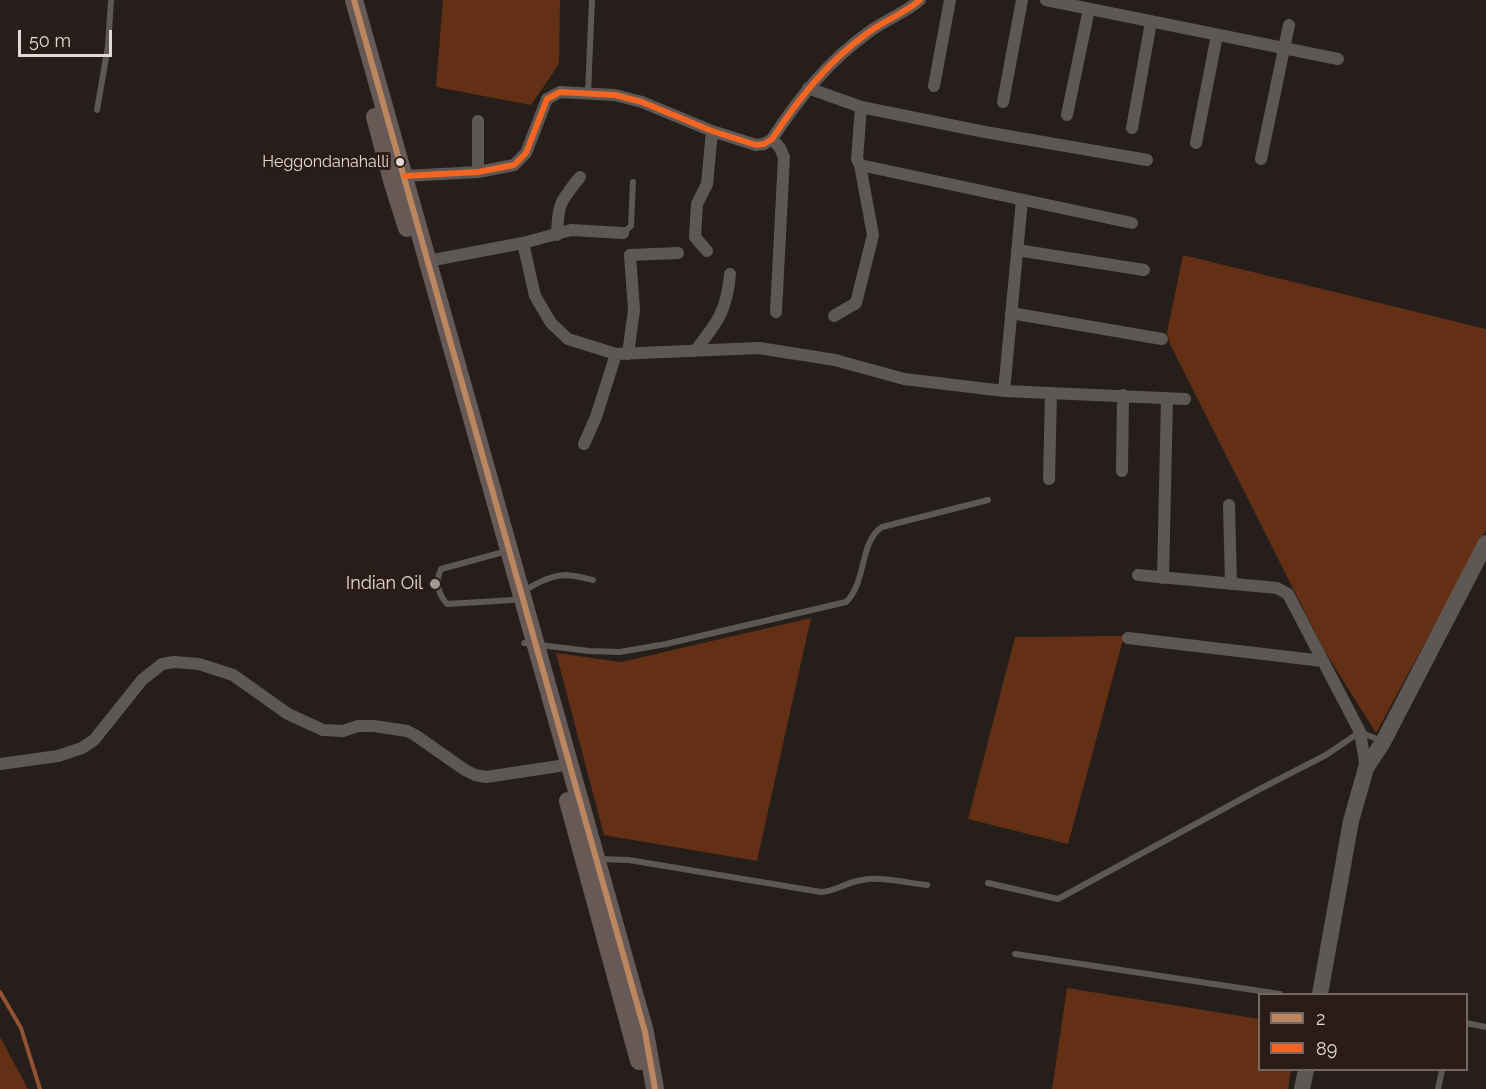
<!DOCTYPE html>
<html>
<head>
<meta charset="utf-8">
<style>
  body { margin:0 }
  #map { position:relative; width:1486px; height:1089px; overflow:hidden; background:#261e1a; font-family:Raleway,sans-serif }
  canvas { display:block }
  .legend { position:absolute; left:1258px; top:993px; width:210px; height:78px; box-sizing:border-box; background:#2a1c16; border:2px solid #746762; margin:0; padding:8px 10px; list-style:none; font-size:18px; color:#e2d8d4 }
  .legend li { display:flex; align-items:center; gap:12px; height:30px }
  .legend b { width:30px; border:2px solid #746762 }
  .scale { position:absolute; left:18px; top:30px; width:94px; height:27px; box-sizing:border-box; border:3px solid #e2d8d4; border-top:0; padding-left:8px; font-size:18px; line-height:21px; white-space:nowrap; color:#e2d8d4; -webkit-text-stroke:4px #2a1c16; paint-order:stroke }
</style>
</head>
<body>
<div id="map">
<canvas width="1486" height="1089"></canvas>
<ul class="legend">
<li><b style="height:8px;background:#bb8660"></b>2</li>
<li><b style="height:8px;background:#f26522"></b>89</li>
</ul>
<div class="scale">50 m</div>
</div>
<script>
const c = document.querySelector('canvas').getContext('2d');
c.lineJoin = 'round';
function paint(path, color) {
  c.fillStyle = color;
  c.fill(path, 'evenodd');
}
function stroke(path, color, width, dash) {
  c.strokeStyle = color;
  c.lineWidth = width;
  c.lineCap = dash ? 'butt' : 'round';
  c.setLineDash(dash || []);
  c.stroke(path);
}
function write(font, color, halo, rows, align = 'center') {
  c.font = font + ' Raleway,sans-serif';
  c.lineWidth = 6;
  c.setLineDash([]);
  c.textBaseline = 'middle';
  c.strokeStyle = halo;
  c.fillStyle = color;
  for (const [text, x, y, turn = 0] of rows) {
    c.save();
    c.translate(x, y);
    c.rotate((+turn || 0) * Math.PI / 180);
    c.textAlign = isNaN(turn) ? turn : align;
    if (halo) c.strokeText(text, 0, 0);
    c.fillText(text, 0, 0);
    c.restore();
  }
}
paint(new Path2D(`
  M 443,0 L 560,0 L 559,64 L 531,105 L 436,87 Z
  M 1183,255 L 1486,329 L 1486,530 L 1376,733 L 1324,650 L 1170,344 L 1167,333 Z
  M 811,618 L 757,861 L 604,835 L 556,653 L 621,662 Z
  M 1124,636 L 1068,844 L 968,819 L 1015,637 Z
  M 1067,988 L 1259,1019 L 1260,1070 L 1291,1070 L 1288,1089 L 1052,1089 Z
  M 0,1037 L 28,1089 L 0,1089 Z`), '#633016');
stroke(new Path2D(`
  M 0,992 L 21,1028 L 40,1089`), '#935333', 4);
stroke(new Path2D(`
  M 588,93 L 592,0
  M 97,110 L 108,46 L 111,0
  M 623,233 L 631,226 L 633,182
  M 500,553 L 441,569 C 435,581 438,594 447,604 L 513,600 C 526,588 547,576 565,575 C 574,575 584,578 593,580
  M 524,643 L 589,651 L 620,652 L 666,644 L 846,602 C 867,582 859,542 882,527 L 988,500
  M 597,859 L 629,860 L 821,892 C 836,891 847,882 862,880 C 882,876 907,883 927,885
  M 988,883 L 1058,899 L 1258,790 L 1326,755 L 1360,732 L 1382,741
  M 1015,954 L 1280,994
  M 1466,1023 L 1486,1027
  M 1438,1089 L 1442,1070`), '#5e5855', 6);
stroke(new Path2D(`
  M 1046,0 L 1338,59
  M 934,86 L 950,0
  M 808,88 L 861,107 L 985,132 L 1147,160
  M 1003,102 L 1022,0
  M 861,107 L 857,159 L 860,165 L 1132,223
  M 1067,115 L 1089,9
  M 478,121 L 478,172
  M 1132,128 L 1151,22
  M 772,139 L 780,148 L 784,157 L 776,312
  M 1196,143 L 1217,35
  M 1261,159 L 1289,25
  M 405,176 L 478,172 L 514,165 L 526,153 L 547,99 L 560,92 L 615,95 L 642,102 L 712,131 L 756,145 L 764,144 L 772,139 C 799,98 828,61 869,32 C 885,20 905,13 920,0
  M 557,235 C 558,203 560,202 580,177
  M 523,243 L 571,230 L 623,233
  M 1017,250 L 1144,270
  M 707,251 L 695,237 L 697,204 L 707,184 L 712,131
  M 428,261 L 523,243 L 535,296 L 551,323 L 568,339 L 616,354 L 759,348 L 835,360 L 904,379 L 1004,391 L 1185,399
  M 1011,313 L 1162,339
  M 834,316 L 856,303 L 873,235 L 860,165
  M 695,351 C 717,323 727,311 730,274
  M 628,354 L 634,310 L 630,255 L 678,253
  M 1004,391 L 1022,200
  M 584,444 L 596,417 L 616,354
  M 1122,471 L 1123,395
  M 1049,479 L 1051,393
  M 1229,505 L 1231,584
  M 1138,575 L 1277,588 L 1288,594 L 1360,732 L 1366,768
  M 1163,578 L 1167,399
  M 1128,638 L 1323,661
  M 0,764 L 58,756 L 82,748 L 94,740 L 142,680 L 162,664 L 174,662 L 199,664 L 233,675 L 288,714 L 323,730 L 343,731 L 358,726 L 374,726 L 407,731 L 415,735 L 465,770 L 475,775 L 486,777 L 559,766`), '#5e5855', 12);
stroke(new Path2D(`
  M 1320,994 L 1351,821 L 1366,768 L 1383,742 L 1486,543
  M 1302,1089 L 1306,1070`), '#5e5855', 16);
stroke(new Path2D(`
  M 354,0 L 645,1032 L 655,1089
  M 375,117 L 393,184 L 407,228
  M 568,801 L 639,1061`), '#675a56', 18);
stroke(new Path2D(`
  M 354,0 L 645,1032 L 655,1089`), '#bb8660', 6);
stroke(new Path2D(`
  M 405,176 L 478,172 L 514,165 L 526,153 L 547,99 L 560,92 L 615,95 L 642,102 L 712,131 L 756,145 L 764,144 L 772,139 C 799,98 828,61 869,32 C 885,20 905,13 920,0`), '#f26522', 6);
for (const [x, y, r, color] of [
  [400,162,5,"#e2d8d4"],
  [435,584,6,"#a09793"]
]) {
  const dot = new Path2D();
  dot.arc(x, y, r, 0, 2 * Math.PI);
  c.fillStyle = color;
  c.fill(dot);
  stroke(dot, '#2a1c16', 2);
}
write('16px', '#e2d8d4', '#2a1c16', [
  ["Heggondanahalli",389,162]
], 'right');
write('18px', '#e2d8d4', '#2a1c16', [
  ["Indian Oil",423,584]
], 'right');
</script>
</body>
</html>
